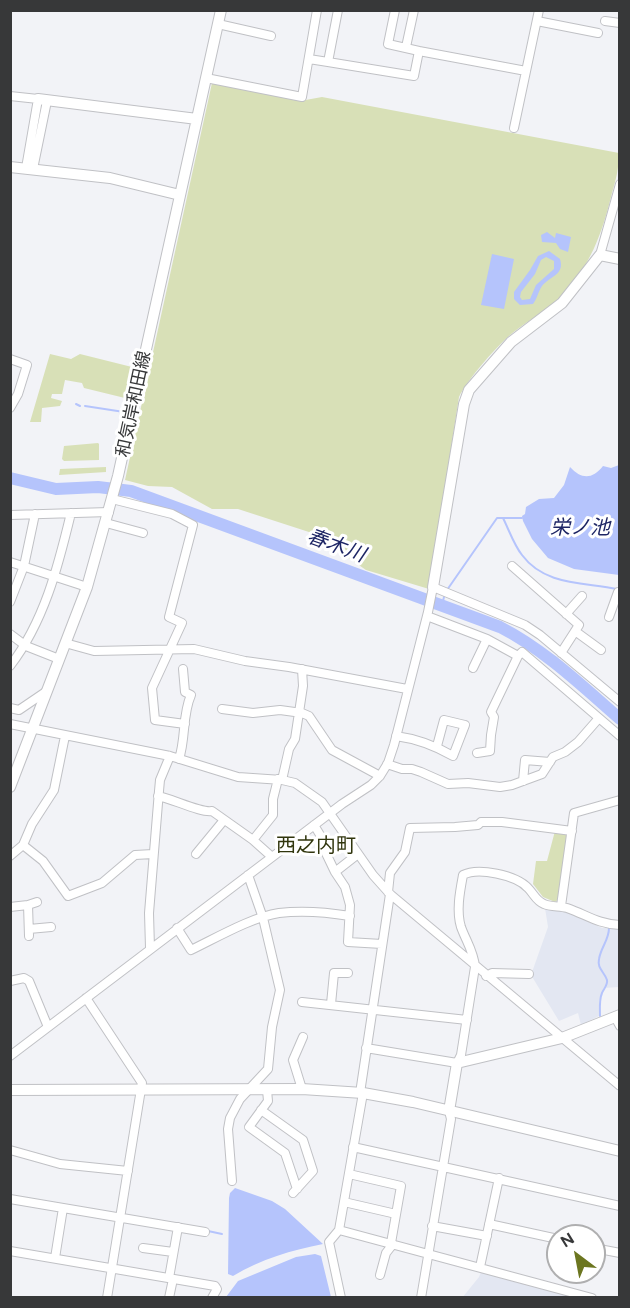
<!DOCTYPE html>
<html>
<head>
<meta charset="utf-8">
<style>
  body { margin:0 }
  #map { position:relative; width:630px; height:1308px; overflow:hidden; background:#f2f3f7; font-family:Figtree,sans-serif }
  canvas { display:block }
  .frame { position:absolute; inset:0; border:12px solid #373839; pointer-events:none }
  .north { position:absolute; left:546px; top:1224px; width:60px; height:60px; box-sizing:border-box; background:#fff; border:2px solid #afafb0; border-radius:50%; rotate:328deg; font-size:16px; font-weight:700; line-height:24px; text-align:center; color:#373839 }
  .north::after { content:''; display:block; margin:auto; width:21px; height:27px; background:#6c7620; clip-path:polygon(50% 0,100% 100%,50% 72%,0 100%) }
</style>
</head>
<body>
<div id="map">
<canvas width="630" height="1308"></canvas>
<div class="frame"></div>
<div class="north">N</div>
</div>
<script>
const c = document.querySelector('canvas').getContext('2d');
c.lineJoin = 'round';
function paint(path, color) {
  c.fillStyle = color;
  c.fill(path, 'evenodd');
}
function stroke(path, color, width, dash) {
  c.strokeStyle = color;
  c.lineWidth = width;
  c.lineCap = dash ? 'butt' : 'round';
  c.setLineDash(dash || []);
  c.stroke(path);
}
function write(font, color, halo, rows, align = 'center') {
  c.font = font + ' Figtree,"Noto Sans JP",sans-serif';
  c.lineWidth = 6;
  c.setLineDash([]);
  c.textBaseline = 'middle';
  c.strokeStyle = halo;
  c.fillStyle = color;
  for (const [text, x, y, turn = 0] of rows) {
    c.save();
    c.translate(x, y);
    c.rotate((+turn || 0) * Math.PI / 180);
    c.textAlign = isNaN(turn) ? turn : align;
    if (halo) c.strokeText(text, 0, 0);
    c.fillText(text, 0, 0);
    c.restore();
  }
}
paint(new Path2D(`
  M 545,908 L 563,910 L 602,928 L 619,928 L 619,987 L 604,988 L 599,1001 L 599,1016 L 581,1025 L 578,1013 L 559,1021 L 531,975 L 548,927 Z
  M 481,1272 L 582,1298 L 462,1298 L 479,1277 Z`), '#e3e7f2');
paint(new Path2D(`
  M 212,83 L 300,101 L 322,97 L 619,153 C 619,167 616,180 612,193 C 602,234 590,268 559,298 C 546,311 529,320 515,331 C 499,343 467,380 459,397 L 429,589 L 366,570 L 312,533 L 238,509 L 212,509 L 172,487 L 148,486 L 125,480 Z
  M 50,354 L 71,359 L 80,354 L 136,368 L 129,399 L 84,388 L 82,383 L 65,380 L 62,394 L 52,394 L 51,398 L 62,401 L 60,406 L 42,408 L 41,422 L 30,422 Z
  M 98,443 L 99,444 L 99,460 L 64,461 L 62,459 L 64,446 Z
  M 106,467 L 106,472 L 59,475 L 60,469 Z
  M 555,831 L 565,833 L 567,836 L 559,899 L 555,902 L 543,897 L 533,884 L 536,861 L 547,861 Z`), '#d8e0b7');
paint(new Path2D(`
  M 547,232 L 555,238 L 556,233 L 571,237 L 568,252 L 560,249 L 556,243 L 542,242 L 541,235 Z
  M 549,251 L 560,259 C 565,275 550,276 542,286 C 538,292 537,299 533,304 L 520,305 L 514,299 L 514,292 L 530,270 L 538,256 ZM 546,257 L 554,261 L 554,269 L 536,285 L 530,299 L 522,300 L 520,297 L 521,292 L 535,274 L 541,260 Z
  M 492,254 L 514,259 L 504,309 L 481,305 Z
  M 619,465 L 619,575 L 574,569 L 548,558 L 532,539 L 523,521 L 522,516 L 525,514 L 526,507 L 539,499 L 554,498 L 564,485 L 570,467 C 581,479 592,480 603,466 L 611,468 Z
  M 235,1188 L 272,1201 L 285,1209 L 323,1244 C 292,1250 261,1259 233,1276 L 228,1274 L 229,1198 L 230,1193 Z
  M 315,1254 L 321,1256 L 331,1297 L 226,1297 L 238,1281 L 296,1257 Z`), '#b5c4fc');
stroke(new Path2D(`
  M 76,404 L 80,406
  M 85,406 L 124,412
  M 503,518 C 509,530 514,545 522,555 C 545,586 584,582 617,589
  M 447,590 L 497,518 L 522,518
  M 442,605 L 444,597
  M 600,1016 C 600,1008 599,1000 602,993 C 604,988 608,985 607,980 C 604,971 597,969 599,959 C 601,947 609,940 609,928
  M 208,1231 L 222,1234`), '#b5c4fc', 2);
stroke(new Path2D(`
  M 10,478 L 56,489 L 98,487 L 131,491 L 500,627 C 545,650 582,686 620,719`), '#b5c4fc', 12);
const street = new Path2D(`
  M 395,10 L 388,44 L 419,51
  M 537,21 L 598,33
  M 605,21 L 620,23
  M 218,24 L 271,36
  M 406,47 L 414,10
  M 309,59 L 328,62 L 338,10
  M 328,62 L 414,76 L 419,51 L 526,71
  M 206,78 L 302,97 L 317,10
  M 10,96 L 38,99 L 26,168
  M 514,128 L 539,10
  M 33,169 L 47,101
  M 600,255 L 620,184
  M 10,359 L 27,365 L 18,394 L 10,408
  M 112,499 L 172,514 L 193,525 L 169,617 L 182,623 L 152,688 L 155,720 L 185,724
  M 10,515 L 109,512
  M 106,523 L 143,533
  M 10,562 L 87,587
  M 512,566 L 579,625 L 561,653
  M 10,602 L 24,566 L 35,514
  M 566,614 L 582,596
  M 427,616 L 487,639 L 473,668
  M 609,617 L 618,592
  M 575,631 L 601,650
  M 10,634 L 26,646 L 59,659
  M 487,639 L 518,656
  M 65,643 L 94,651 L 194,649 L 245,661 L 289,667 L 407,689
  M 10,666 C 44,622 58,567 71,513
  M 10,708 L 19,710 L 47,691
  M 222,709 L 253,713 L 280,710 L 302,713 L 309,716 L 332,750 L 380,776
  M 10,724 L 170,756 L 238,777 L 282,780 L 295,783 L 322,802 L 373,875 L 390,894 L 620,1086
  M 396,736 C 418,739 434,745 453,756 L 465,725 L 444,720 L 437,746
  M 477,753 L 490,751 L 491,735 L 494,717 L 491,712 L 518,656 L 522,652 L 620,736
  M 179,759 C 186,738 182,715 191,695 L 185,692 L 183,669
  M 387,764 L 402,769 L 412,769 L 421,772 L 448,784 L 468,783 L 500,787 L 512,785 L 542,774 L 553,757 L 565,752 L 578,742 L 599,718
  M 282,780 L 289,749 L 295,739 L 303,686 L 302,669
  M 523,781 L 525,760 L 550,762
  M 158,796 C 173,799 201,813 212,811 L 253,840 L 272,857
  M 314,825 L 322,838 L 323,847 L 335,872 L 345,887 L 350,905 L 348,942 L 382,944
  M 253,840 L 273,815 L 273,799 L 278,779
  M 23,845 L 43,861 L 68,896 L 102,883 L 135,855 L 153,854
  M 196,854 L 224,820
  M 10,856 L 23,845 L 32,824 L 54,790 L 65,736
  M 335,872 L 358,854
  M 388,892 L 390,873 L 405,852 L 410,828 L 455,827 L 478,825 L 481,822 L 502,822 L 572,831
  M 28,905 L 29,936
  M 561,906 L 574,813 L 620,800
  M 10,907 L 28,905 L 37,902
  M 177,928 L 191,950 C 216,938 252,917 279,913 C 303,910 326,912 350,916
  M 29,929 L 51,927
  M 150,948 L 149,913 L 159,791 L 160,780 L 170,756
  M 486,976 L 492,973 L 529,974
  M 10,981 L 24,978 L 29,981 L 48,1027
  M 86,998 L 142,1083 L 107,1298
  M 302,1002 L 467,1020
  M 331,1004 L 334,973 L 348,973
  M 615,1017 L 620,1026
  M 366,1048 L 457,1063 L 461,1055 L 475,967 C 474,952 466,941 461,927 C 456,911 460,891 463,875 C 478,867 516,875 528,888 C 534,894 536,901 544,904 C 551,907 560,906 567,908 C 587,915 598,924 620,925
  M 10,1056 L 342,804 L 371,785 L 380,776 L 388,763 L 394,745 L 428,612 L 433,587 L 525,625 L 540,635 L 620,702
  M 302,1089 L 293,1060 L 303,1037
  M 267,1090 L 268,1101 L 249,1127 L 285,1153 L 297,1189
  M 360,1093 L 390,894
  M 261,1110 L 303,1140 L 313,1171 L 293,1193
  M 353,1147 L 620,1206
  M 10,1150 L 60,1164 L 128,1171
  M 349,1174 L 401,1186 L 391,1243
  M 232,1181 L 228,1129 L 230,1118 L 240,1099 L 268,1069 L 272,1027 L 280,990 L 263,918 L 248,875
  M 10,1199 L 205,1232
  M 344,1202 L 396,1214
  M 489,1224 L 558,1239
  M 432,1226 L 487,1236
  M 339,1230 L 592,1298
  M 143,1248 L 173,1252
  M 594,1248 L 620,1253
  M 10,1251 L 215,1286 L 217,1289 L 212,1298
  M 55,1258 L 63,1208
  M 480,1267 L 499,1178
  M 380,1275 L 386,1253 L 393,1244
  M 169,1278 L 178,1227
  M 169,1298 L 173,1279
  M 341,1298 L 329,1242 L 339,1230 L 363,1093
  M 421,1298 L 451,1119 L 449,1111`);
const secondary = new Path2D(`
  M 38,99 L 197,119
  M 10,167 L 110,178 L 180,195
  M 433,587 L 464,404 L 469,390 L 511,342 L 562,303 L 600,255 L 620,259
  M 10,787 L 87,587 L 118,476 L 221,10
  M 10,1090 L 302,1089 L 363,1093 L 413,1102 L 620,1151
  M 449,1111 L 457,1063 L 562,1038 L 620,1015`);
stroke(street, '#c0c1c5', 10);
stroke(secondary, '#c0c1c5', 12);
stroke(street, '#fff', 8);
stroke(secondary, '#fff', 10);
write('18px', '#373839', '#fff', [
  ["和気岸和田線",134,404,-78]
]);
write('italic 20px', '#1e2665', '#fff', [
  ["栄ノ池",580,528],
  ["春木川",336,546,20]
]);
write('20px', '#30350d', '#fff', [
  ["西之内町",316,846]
]);
</script>
</body>
</html>
